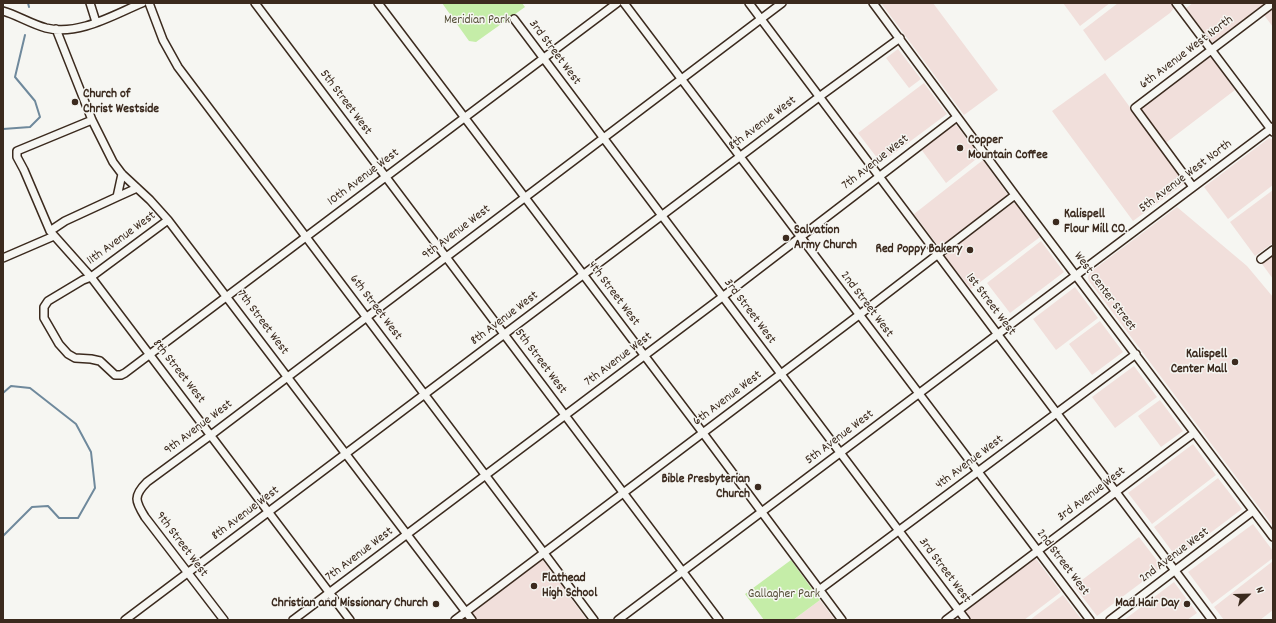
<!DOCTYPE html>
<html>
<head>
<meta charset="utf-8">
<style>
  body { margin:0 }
  #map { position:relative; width:1276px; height:623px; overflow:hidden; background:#f6f6f2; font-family:Dekko,sans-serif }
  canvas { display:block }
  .frame { position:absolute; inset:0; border:4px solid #3b2a1e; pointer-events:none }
  .north { position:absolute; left:1228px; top:575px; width:40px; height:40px; -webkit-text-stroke:3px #f6f6f2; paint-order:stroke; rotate:67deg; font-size:11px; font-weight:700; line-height:16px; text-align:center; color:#3b2a1e }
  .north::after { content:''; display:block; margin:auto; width:14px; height:18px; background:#3b2a1e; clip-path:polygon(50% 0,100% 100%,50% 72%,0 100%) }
</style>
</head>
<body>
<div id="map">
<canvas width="1276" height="623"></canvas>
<div class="frame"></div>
<div class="north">N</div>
</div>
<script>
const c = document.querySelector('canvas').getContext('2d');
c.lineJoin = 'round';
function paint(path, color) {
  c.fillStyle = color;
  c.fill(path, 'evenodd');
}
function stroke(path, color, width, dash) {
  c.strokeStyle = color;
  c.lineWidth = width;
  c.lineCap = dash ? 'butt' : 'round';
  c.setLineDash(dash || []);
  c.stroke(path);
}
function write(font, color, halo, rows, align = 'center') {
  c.font = font + ' Dekko,sans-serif';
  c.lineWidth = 3;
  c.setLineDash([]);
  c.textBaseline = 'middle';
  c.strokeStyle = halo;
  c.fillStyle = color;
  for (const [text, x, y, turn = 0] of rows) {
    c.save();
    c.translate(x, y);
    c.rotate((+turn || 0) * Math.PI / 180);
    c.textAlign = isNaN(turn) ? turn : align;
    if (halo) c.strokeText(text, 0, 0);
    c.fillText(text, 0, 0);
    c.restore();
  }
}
paint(new Path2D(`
  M 881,3 L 933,3 L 998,90 L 964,115 Z
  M 1063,3 L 1110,3 L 1080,26 Z
  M 1118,3 L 1171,3 L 1174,8 L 1170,13 L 1105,61 L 1083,30 Z
  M 1193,3 L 1266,3 L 1213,42 L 1211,41 L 1186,8 Z
  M 1273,8 L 1273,27 L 1264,15 Z
  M 898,49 L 921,79 L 909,88 L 886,58 Z
  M 1210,57 L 1212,58 L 1235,90 L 1167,142 L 1165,142 L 1142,112 L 1142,108 Z
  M 1105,73 L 1185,183 L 1133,221 L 1052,111 Z
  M 924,83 L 947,114 L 881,163 L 858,133 Z
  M 953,124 L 957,126 L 980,156 L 946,183 L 921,149 Z
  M 1269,138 L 1273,140 L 1273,185 L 1228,219 L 1204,187 Z
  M 983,160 L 1008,195 L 939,247 L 914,214 Z
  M 1273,190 L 1273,243 L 1255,256 L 1230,222 Z
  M 1013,203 L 1016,204 L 1040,237 L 971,289 L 945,257 L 946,254 Z
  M 1177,207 L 1247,266 L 1273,297 L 1273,526 L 1089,281 L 1088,278 L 1089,273 Z
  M 1041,241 L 1064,272 L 1010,313 L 987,283 Z
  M 1273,256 L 1273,279 L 1262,264 Z
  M 1075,287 L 1098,318 L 1056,350 L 1033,319 Z
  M 1100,321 L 1123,352 L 1092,375 L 1069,344 Z
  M 1134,366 L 1157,397 L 1115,428 L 1092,397 Z
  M 1160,400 L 1183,431 L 1161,447 L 1138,416 Z
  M 1193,444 L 1216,475 L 1152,524 L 1128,493 Z
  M 1218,478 L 1242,509 L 1177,558 L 1154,527 Z
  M 1253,524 L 1273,551 L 1273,558 L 1212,604 L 1188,572 Z
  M 1139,537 L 1162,567 L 1097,616 L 1074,586 Z
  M 1033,558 L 1037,560 L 1061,592 L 1024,620 L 971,620 L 966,613 L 967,608 Z
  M 542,559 L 587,620 L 476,620 L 470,613 Z
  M 1273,561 L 1273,610 L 1260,620 L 1224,620 L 1214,607 Z
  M 1174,582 L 1197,613 L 1187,620 L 1124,620 Z
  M 1063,595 L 1082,620 L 1030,620 L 1035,616 Z
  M 820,600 L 835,620 L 793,620 Z`), '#f1dfdb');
paint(new Path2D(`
  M 442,3 L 522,3 L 525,7 L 476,42 L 469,41 Z
  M 791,560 L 820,600 L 793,620 L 764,620 L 745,594 Z`), '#c5eda8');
stroke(new Path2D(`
  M 28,3 L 29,7
  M 3,129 L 30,127 L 40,117 L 35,101 L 15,77 L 25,35
  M 3,393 L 11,386 L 30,388 L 76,424 L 91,452 L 95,488 L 78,518 L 59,518 L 48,506 L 32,507 L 3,536`), '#6f899c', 2);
const minor = new Path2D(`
  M 90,3 L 96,22
  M 149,3 L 163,40 L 178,67 L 544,553 L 594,620
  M 255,3 L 719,620
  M 378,3 L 703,433 L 842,620
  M 624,3 L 1090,620
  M 749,3 L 1212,620
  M 873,3 L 1015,195 L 1273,537
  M 1176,3 L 1273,132
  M 3,11 C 17,15 31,24 46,28 C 79,36 113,15 142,3
  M 514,19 L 966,620
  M 56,29 L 92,120 L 113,162 L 122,174 L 150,200 L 168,220 L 472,620
  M 92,120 L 17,151 L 17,157 L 24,170 L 50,231 L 91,277 L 350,620
  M 1193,187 L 1135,108 L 1273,3
  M 117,197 L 137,188
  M 168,220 L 91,277 L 83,280 L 48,301 L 44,307 L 44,318 L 59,344 L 68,354 L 75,358 L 91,359 L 100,361 L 115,375 L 121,375 L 125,373 L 617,3
  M 50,231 L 65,221 L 117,197 L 122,174
  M 3,258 L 54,236
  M 1261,259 L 1273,250
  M 819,590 L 1136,354
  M 125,620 L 819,97 L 900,38
  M 224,620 L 145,517 C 135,501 133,496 147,482 L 211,435 L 782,3
  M 293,620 C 436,513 579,406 721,298 C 800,238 878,177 957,117
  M 455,620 L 859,315 L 1015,195
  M 618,620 L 1273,127
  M 946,620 L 1194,433
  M 1110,620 L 1253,511`);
stroke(minor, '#3b2a1e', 10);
stroke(minor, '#f6f6f2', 7);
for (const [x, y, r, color] of [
  [75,102,4,"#3b2a1e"],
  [960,148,4,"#3b2a1e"],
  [1056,222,4,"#3b2a1e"],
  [786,238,4,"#3b2a1e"],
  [970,250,4,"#3b2a1e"],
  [1235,362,4,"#3b2a1e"],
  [758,487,4,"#3b2a1e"],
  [534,586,4,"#3b2a1e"],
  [436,604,4,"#3b2a1e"],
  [1187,604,4,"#3b2a1e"]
]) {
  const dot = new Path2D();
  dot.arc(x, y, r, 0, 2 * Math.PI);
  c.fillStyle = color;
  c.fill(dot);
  stroke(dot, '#f6f6f2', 1.5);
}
write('13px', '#57513a', '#f6f6f2', [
  ["Meridian Park",477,21],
  ["Gallagher Park",784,595]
]);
write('13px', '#3b2a1e', '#f6f6f2', [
  ["3rd Street West",554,53,53],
  ["6th Avenue West North",1187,53,-37],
  ["5th Street West",345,103,53],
  ["8th Avenue West",763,124,-37],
  ["7th Avenue West",876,163,-38],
  ["5th Avenue West North",1186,177,-37],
  ["10th Avenue West",364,178,-37],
  ["9th Avenue West",457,233,-37],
  ["11th Avenue West",122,239,-36],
  ["West Center Street",1104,292,53],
  ["4th Street West",613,294,53],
  ["2nd Street West",866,305,53],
  ["1st Street West",990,305,53],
  ["6th Street West",375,308,53],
  ["3rd Street West",749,312,53],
  ["8th Avenue West",505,319,-37],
  ["7th Street West",262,323,53],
  ["7th Avenue West",619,360,-37],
  ["5th Street West",540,362,53],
  ["8th Street West",178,372,52],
  ["6th Avenue West",728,399,-37],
  ["9th Avenue West",199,428,-37],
  ["5th Avenue West",840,438,-37],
  ["4th Avenue West",970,463,-37],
  ["3rd Avenue West",1092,495,-37],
  ["8th Avenue West",246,514,-37],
  ["9th Street West",181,545,53],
  ["7th Avenue West",360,555,-37],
  ["2nd Avenue West",1175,556,-37],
  ["2nd Street West",1062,563,53],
  ["3rd Street West",944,571,53]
]);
write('bold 13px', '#3b2a1e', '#f6f6f2', [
  ["Church of",83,95],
  ["Christ Westside",83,110],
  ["Copper",968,141],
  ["Mountain Coffee",968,156],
  ["Kalispell",1064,215],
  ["Flour Mill CO.",1064,230],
  ["Salvation",794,231],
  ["Army Church",794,246],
  ["Red Poppy Bakery",962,250,"right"],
  ["Kalispell",1227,355,"right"],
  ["Center Mall",1227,370,"right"],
  ["Bible Presbyterian",750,480,"right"],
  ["Church",750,495,"right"],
  ["Flathead",542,579],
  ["High School",542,594],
  ["Christian and Missionary Church",428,604,"right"],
  ["Mad Hair Day",1179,604,"right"]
], 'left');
</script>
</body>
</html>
